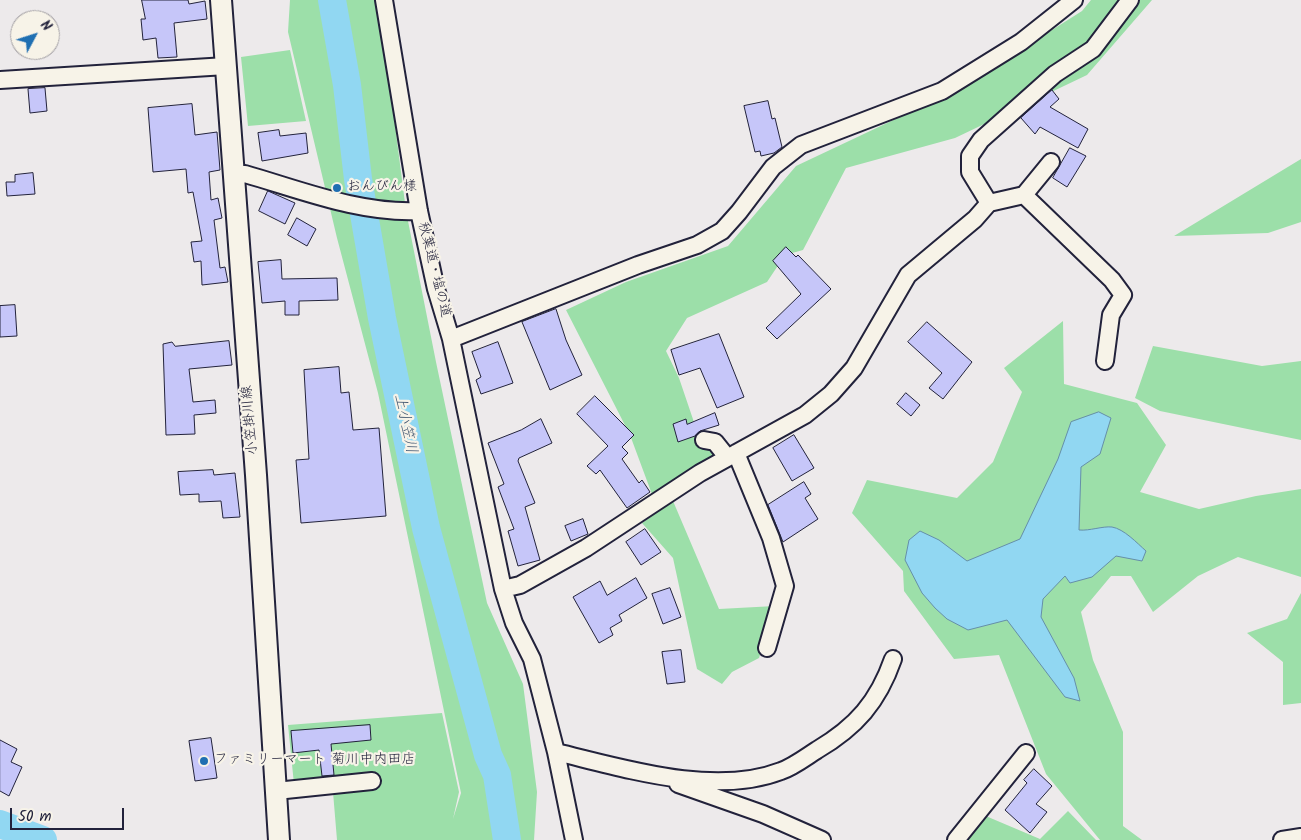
<!DOCTYPE html>
<html>
<head>
<meta charset="utf-8">
<style>
  body { margin:0 }
  #map { position:relative; width:1301px; height:840px; overflow:hidden; background:#edeaeb; font-family:Kalam,sans-serif }
  canvas { display:block }
  .north { position:absolute; left:10px; top:10px; width:50px; height:50px; box-sizing:border-box; background:#f7f3e8; border:1px solid #a29fa3; border-radius:50%; rotate:50deg; font-size:14px; font-weight:700; line-height:20px; text-align:center; color:#22223b }
  .north::after { content:''; display:block; margin:auto; width:18px; height:22px; background:#1f6fb2; clip-path:polygon(50% 0,100% 100%,50% 72%,0 100%) }
  .scale { position:absolute; left:10px; top:808px; width:114px; height:22px; box-sizing:border-box; border:2px solid #22223b; border-top:0; padding-left:6px; font-size:15px; line-height:18px; white-space:nowrap; color:#22223b; -webkit-text-stroke:4px #f7f3e8; paint-order:stroke }
</style>
</head>
<body>
<div id="map">
<canvas width="1301" height="840"></canvas>
<div class="north">N</div>
<div class="scale">50 m</div>
</div>
<script>
const c = document.querySelector('canvas').getContext('2d');
c.lineJoin = 'round';
function paint(path, color) {
  c.fillStyle = color;
  c.fill(path, 'evenodd');
}
function stroke(path, color, width, dash) {
  c.strokeStyle = color;
  c.lineWidth = width;
  c.lineCap = dash ? 'butt' : 'round';
  c.setLineDash(dash || []);
  c.stroke(path);
}
function write(font, color, halo, rows, align = 'center') {
  c.font = font + ' Kalam,"Klee One",sans-serif';
  c.lineWidth = 4.5;
  c.setLineDash([]);
  c.textBaseline = 'middle';
  c.strokeStyle = halo;
  c.fillStyle = color;
  for (const [text, x, y, turn = 0] of rows) {
    c.save();
    c.translate(x, y);
    c.rotate((+turn || 0) * Math.PI / 180);
    c.textAlign = isNaN(turn) ? turn : align;
    if (halo) c.strokeText(text, 0, 0);
    c.fillText(text, 0, 0);
    c.restore();
  }
}
paint(new Path2D(`
  M 290,0 L 379,0 L 406,211 L 436,362 L 487,603 L 523,684 L 537,792 L 534,840 L 337,840 L 332,780 L 294,784 L 288,725 L 442,713 L 459,792 L 453,819 L 461,793 L 378,393 L 337,238 L 288,32 Z
  M 1091,0 L 1152,0 L 1087,75 L 955,138 L 846,168 L 803,250 L 785,255 L 767,282 L 687,318 L 666,351 L 679,378 L 698,434 L 729,453 L 653,497 L 630,435 L 566,310 L 626,282 L 728,246 L 796,166 L 957,90 L 1082,11 Z
  M 290,50 L 306,121 L 248,126 L 241,57 Z
  M 1301,159 L 1301,222 L 1268,233 L 1174,236 Z
  M 1063,321 L 1064,384 L 1137,403 L 1166,445 L 1140,492 L 1199,509 L 1256,496 L 1301,489 L 1301,577 L 1238,557 L 1198,576 L 1153,612 L 1131,576 L 1111,576 L 1081,612 L 1093,660 L 1123,732 L 1123,826 L 1142,840 L 1100,840 L 1046,774 L 999,655 L 954,659 L 904,591 L 903,571 L 852,513 L 867,480 L 957,498 L 993,462 L 1022,392 L 1004,368 Z
  M 1153,346 L 1262,366 L 1301,361 L 1301,440 L 1160,411 L 1135,398 Z
  M 673,501 L 719,609 L 775,606 L 759,658 L 732,672 L 722,684 L 697,669 L 673,558 L 642,523 Z
  M 1301,593 L 1301,703 L 1283,705 L 1283,662 L 1247,633 L 1287,619 Z
  M 974,811 L 1040,839 L 1068,811 L 1096,840 L 949,840 Z`), '#9cdfa9');
const water = new Path2D(`
  M 1099,412 L 1111,418 L 1100,454 L 1081,467 L 1079,530 C 1090,531 1102,526 1112,527 C 1124,529 1137,543 1146,551 L 1142,561 L 1116,556 L 1092,577 L 1070,583 L 1065,576 L 1043,599 L 1041,617 L 1074,678 L 1080,701 L 1065,697 L 1007,620 L 968,630 L 947,619 L 935,608 L 922,593 L 905,560 L 909,540 L 920,531 L 939,540 L 967,561 L 1020,539 L 1058,459 L 1071,422 Z`);
paint(water, '#91d7f2');
stroke(water, '#658fa9', 1);
stroke(new Path2D(`
  M 332,0 L 347,85 L 358,179 L 382,318 L 426,528 L 488,755 L 497,775 L 507,840
  M 0,824 L 43,840`), '#91d7f2', 28);
const building = new Path2D(`
  M 142,0 L 188,0 L 189,4 L 205,1 L 207,19 L 174,23 L 177,57 L 158,58 L 156,38 L 143,40 L 141,19 L 145,19 Z
  M 45,88 L 47,111 L 30,113 L 28,89 Z
  M 1052,90 L 1059,99 L 1050,107 L 1088,129 L 1078,148 L 1040,127 L 1035,134 L 1021,118 Z
  M 768,101 L 772,119 L 775,118 L 782,147 L 774,153 L 761,156 L 760,151 L 755,152 L 744,106 Z
  M 192,104 L 195,135 L 217,132 L 220,170 L 209,172 L 211,200 L 218,198 L 222,218 L 214,220 L 220,268 L 225,267 L 228,282 L 202,285 L 201,261 L 194,262 L 191,242 L 202,241 L 193,192 L 188,193 L 186,169 L 153,172 L 148,108 Z
  M 279,130 L 280,136 L 306,133 L 308,153 L 262,161 L 258,133 Z
  M 1070,148 L 1086,156 L 1067,187 L 1053,178 Z
  M 33,173 L 35,194 L 7,196 L 6,182 L 15,182 L 15,175 Z
  M 268,191 L 295,203 L 285,224 L 259,211 Z
  M 297,218 L 316,229 L 307,246 L 288,235 Z
  M 786,247 L 796,257 L 798,255 L 831,289 L 777,339 L 766,328 L 801,294 L 773,261 Z
  M 281,260 L 282,279 L 337,278 L 338,300 L 299,301 L 299,315 L 285,315 L 285,301 L 262,303 L 258,262 Z
  M 15,305 L 17,336 L 0,337 L 0,306 Z
  M 556,309 L 566,340 L 582,375 L 550,390 L 522,322 Z
  M 927,322 L 972,362 L 943,399 L 929,388 L 942,373 L 908,342 Z
  M 719,334 L 744,397 L 717,408 L 700,368 L 679,375 L 671,350 Z
  M 229,341 L 232,365 L 189,369 L 193,402 L 215,400 L 216,413 L 194,415 L 195,434 L 166,435 L 163,344 L 172,342 L 175,346 Z
  M 498,342 L 513,383 L 481,394 L 476,380 L 481,377 L 472,352 Z
  M 339,367 L 341,393 L 349,392 L 353,430 L 379,428 L 386,516 L 301,523 L 296,460 L 309,459 L 304,370 Z
  M 906,393 L 920,405 L 911,416 L 897,404 Z
  M 595,396 L 634,435 L 622,447 L 628,453 L 622,459 L 639,483 L 642,480 L 650,492 L 627,508 L 600,470 L 596,474 L 587,466 L 608,446 L 577,414 Z
  M 715,413 L 719,425 L 700,431 L 695,436 L 678,442 L 673,424 L 686,419 L 687,424 Z
  M 541,419 L 552,443 L 519,458 L 518,461 L 535,503 L 525,507 L 540,560 L 518,566 L 508,531 L 514,529 L 498,487 L 504,484 L 488,443 L 521,430 Z
  M 794,435 L 814,468 L 792,481 L 773,448 Z
  M 213,470 L 214,475 L 235,473 L 240,517 L 223,518 L 221,501 L 199,502 L 199,494 L 180,495 L 178,472 Z
  M 804,482 L 811,494 L 805,498 L 818,519 L 783,542 L 768,505 Z
  M 583,519 L 588,534 L 571,541 L 565,526 Z
  M 645,529 L 661,552 L 641,565 L 626,542 Z
  M 636,578 L 647,598 L 619,615 L 622,621 L 610,628 L 613,635 L 599,643 L 573,597 L 600,581 L 607,595 Z
  M 670,588 L 681,617 L 663,624 L 652,594 Z
  M 681,650 L 685,682 L 667,684 L 662,652 Z
  M 370,725 L 371,740 L 331,744 L 334,775 L 322,776 L 319,750 L 293,753 L 291,731 Z
  M 211,738 L 217,778 L 195,781 L 189,741 Z
  M 0,740 L 17,749 L 11,762 L 22,767 L 9,796 L 0,791 Z
  M 1034,769 L 1052,786 L 1036,804 L 1047,812 L 1030,833 L 1005,810 L 1027,783 L 1024,780 Z`);
paint(building, '#c6c6f9');
stroke(building, '#22223b', 1);
const minor = new Path2D(`
  M 384,0 L 419,211 L 436,289 L 451,339 L 503,589 L 514,623 L 532,659 L 556,752 L 574,840
  M 0,80 L 226,66
  M 233,176 L 245,174 C 301,190 360,214 419,211
  M 1024,195 L 1112,280 L 1123,295 L 1111,315 L 1105,361
  M 989,203 L 1024,195 L 1051,162
  M 451,339 L 638,265 L 697,245 L 722,231 L 739,212 L 773,167 L 801,145 L 942,91 L 1021,42 L 1074,0
  M 704,440 L 715,442 L 727,457
  M 736,453 L 771,538 L 785,586 L 767,648
  M 503,589 L 520,585 L 586,548 L 700,473 L 805,415 L 831,394 L 854,368 L 908,275 L 975,219 L 989,203 L 970,172 L 970,156 L 981,140 L 1055,74 L 1093,49 L 1130,0
  M 556,752 C 623,768 714,797 781,771 C 793,767 806,757 817,750 C 856,727 878,702 893,659
  M 678,784 L 763,814 L 822,840
  M 276,791 L 372,781
  M 956,840 L 1026,753
  M 1282,840 L 1301,837`);
const major = new Path2D(`
  M 221,0 L 256,475 L 279,840`);
stroke(minor, '#22223b', 20);
stroke(major, '#22223b', 24);
stroke(minor, '#f7f3e8', 16);
stroke(major, '#f7f3e8', 20);
for (const [x, y, r, color] of [
  [337,188,5,"#1f6fb2"],
  [204,761,5,"#1f6fb2"]
]) {
  const dot = new Path2D();
  dot.arc(x, y, r, 0, 2 * Math.PI);
  c.fillStyle = color;
  c.fill(dot);
  stroke(dot, '#f7f3e8', 2);
}
write('14px', '#22223b', '#f7f3e8', [
  ["おんびん様",347,188],
  ["ファミリーマート 菊川中内田店",214,761]
], 'left');
write('14px', '#22223b', '#f7f3e8', [
  ["秋葉道・塩の道",433,270,76],
  ["小笠掛川線",251,420,-95]
]);
write('italic 15px', '#435872', '#f7f3e8', [
  ["上小笠川",404,424,78]
]);
</script>
</body>
</html>
